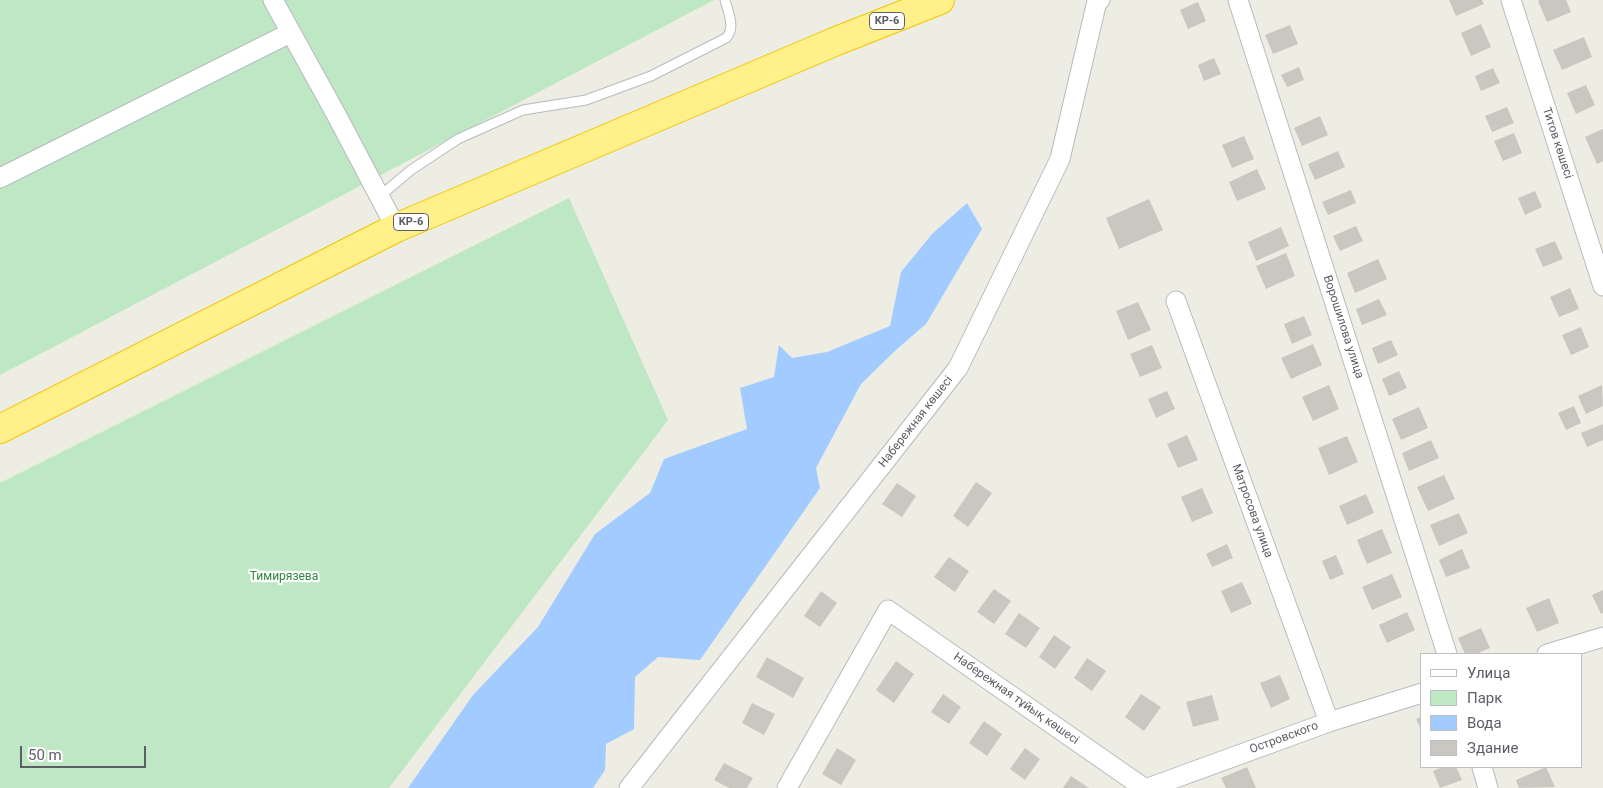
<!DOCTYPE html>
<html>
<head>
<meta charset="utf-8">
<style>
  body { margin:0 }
  #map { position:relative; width:1603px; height:788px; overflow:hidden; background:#eeede3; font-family:Roboto,sans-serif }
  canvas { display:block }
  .legend { position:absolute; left:1420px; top:653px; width:162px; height:115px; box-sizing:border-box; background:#fff; border:1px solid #bdbfc1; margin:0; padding:6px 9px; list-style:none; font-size:15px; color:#5b5e64 }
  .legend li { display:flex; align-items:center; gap:10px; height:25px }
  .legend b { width:25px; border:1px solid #bdbfc1 }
  .scale { position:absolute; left:20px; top:746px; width:126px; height:22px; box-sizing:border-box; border:2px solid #5b5e64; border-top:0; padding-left:6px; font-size:15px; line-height:18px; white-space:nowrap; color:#5b5e64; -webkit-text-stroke:4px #fff; paint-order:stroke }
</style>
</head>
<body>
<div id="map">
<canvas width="1603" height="788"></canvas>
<ul class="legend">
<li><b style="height:6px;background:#fff"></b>Улица</li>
<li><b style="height:14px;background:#bee7c3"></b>Парк</li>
<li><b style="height:14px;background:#a2cbff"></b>Вода</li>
<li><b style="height:14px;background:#c9c7c0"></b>Здание</li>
</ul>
<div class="scale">50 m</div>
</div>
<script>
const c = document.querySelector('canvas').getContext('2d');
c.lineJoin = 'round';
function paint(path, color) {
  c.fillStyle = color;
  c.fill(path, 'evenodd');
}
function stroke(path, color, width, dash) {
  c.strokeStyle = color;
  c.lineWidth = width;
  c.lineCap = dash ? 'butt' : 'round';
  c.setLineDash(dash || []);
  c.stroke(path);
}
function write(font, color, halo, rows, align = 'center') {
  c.font = font + ' Roboto,sans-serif';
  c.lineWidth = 4.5;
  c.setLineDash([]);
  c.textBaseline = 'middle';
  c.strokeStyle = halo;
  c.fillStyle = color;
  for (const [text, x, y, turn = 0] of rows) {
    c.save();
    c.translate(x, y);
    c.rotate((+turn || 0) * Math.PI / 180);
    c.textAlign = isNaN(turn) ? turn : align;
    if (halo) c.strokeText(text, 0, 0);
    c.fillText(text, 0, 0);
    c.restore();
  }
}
paint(new Path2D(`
  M 0,0 L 714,0 L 0,375 Z
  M 569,198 L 668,420 L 389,788 L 0,788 L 0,483 Z`), '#bee7c3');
paint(new Path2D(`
  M 967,203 L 982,229 L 926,324 L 897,349 L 861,384 L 816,468 L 820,488 L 700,660 L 658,657 L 635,677 L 634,729 L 606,744 L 605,770 L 593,788 L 408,788 L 473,695 L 538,627 L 595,534 L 650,493 L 664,459 L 747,429 L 740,388 L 774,377 L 779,345 L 792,358 L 827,352 L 890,326 L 901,272 L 932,234 Z`), '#a2cbff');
paint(new Path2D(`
  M 1449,0 L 1482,0 L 1484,4 L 1456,16 Z
  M 1540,0 L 1566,0 L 1571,12 L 1547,22 L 1538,1 Z
  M 1198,2 L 1206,21 L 1188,29 L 1180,10 Z
  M 1481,24 L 1491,47 L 1471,56 L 1461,33 Z
  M 1290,25 L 1298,44 L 1273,54 L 1265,35 Z
  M 1584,37 L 1592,57 L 1562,70 L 1553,50 Z
  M 1214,58 L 1221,74 L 1204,81 L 1198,65 Z
  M 1299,67 L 1304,80 L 1287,87 L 1281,75 Z
  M 1493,68 L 1500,83 L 1481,91 L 1475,76 Z
  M 1586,85 L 1595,105 L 1576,114 L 1567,93 Z
  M 1507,107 L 1514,123 L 1492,132 L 1485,116 Z
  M 1320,116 L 1328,135 L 1302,146 L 1294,128 Z
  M 1603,129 L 1603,161 L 1597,164 L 1585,137 Z
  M 1514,133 L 1522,153 L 1503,161 L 1494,141 Z
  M 1244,136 L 1254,159 L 1232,168 L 1222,145 Z
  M 1338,151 L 1345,167 L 1315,180 L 1308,164 Z
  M 1257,169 L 1266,189 L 1237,201 L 1229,182 Z
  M 1351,190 L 1356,203 L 1328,215 L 1322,202 Z
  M 1535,191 L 1542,207 L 1525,215 L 1518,198 Z
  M 1149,199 L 1163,230 L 1119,249 L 1106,218 Z
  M 1356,226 L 1363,241 L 1340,251 L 1333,236 Z
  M 1281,227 L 1289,246 L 1256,261 L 1248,242 Z
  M 1555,241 L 1563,259 L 1543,267 L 1535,249 Z
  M 1286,253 L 1295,276 L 1266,289 L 1256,266 Z
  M 1378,259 L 1387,279 L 1355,293 L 1347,273 Z
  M 1570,288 L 1579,309 L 1559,317 L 1550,297 Z
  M 1379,299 L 1387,315 L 1362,325 L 1356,309 Z
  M 1138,302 L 1151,330 L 1128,340 L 1116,311 Z
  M 1304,316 L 1312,335 L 1292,344 L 1284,324 Z
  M 1581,327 L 1589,347 L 1571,355 L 1562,335 Z
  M 1391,340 L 1398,355 L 1378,364 L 1372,348 Z
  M 1313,344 L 1322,365 L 1291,379 L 1281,358 Z
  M 1152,345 L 1162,368 L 1140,377 L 1130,354 Z
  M 1399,371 L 1407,388 L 1389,396 L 1382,379 Z
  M 1329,385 L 1339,409 L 1313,421 L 1302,397 Z
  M 1602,385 L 1603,406 L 1586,414 L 1578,396 Z
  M 1167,391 L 1175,409 L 1156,418 L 1148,399 Z
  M 1574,406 L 1581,423 L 1566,430 L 1558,413 Z
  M 1419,407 L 1428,428 L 1401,440 L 1392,419 Z
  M 1603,424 L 1603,440 L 1587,447 L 1581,433 Z
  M 1187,435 L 1198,460 L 1178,468 L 1167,444 Z
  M 1347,436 L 1358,462 L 1329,475 L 1318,448 Z
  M 1431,440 L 1439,458 L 1409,471 L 1402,453 Z
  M 1444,475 L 1455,499 L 1428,511 L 1417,487 Z
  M 976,482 L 992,493 L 968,527 L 953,516 Z
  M 897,483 L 916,496 L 902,517 L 882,504 Z
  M 1202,488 L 1213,513 L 1192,522 L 1181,497 Z
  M 1366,494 L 1374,513 L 1347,525 L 1339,506 Z
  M 1459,513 L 1468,533 L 1439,546 L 1430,525 Z
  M 1382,529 L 1392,553 L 1367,564 L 1357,540 Z
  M 1227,544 L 1233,558 L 1212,567 L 1206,554 Z
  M 1462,549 L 1470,568 L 1446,577 L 1439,560 Z
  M 1336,555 L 1344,574 L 1330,580 L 1322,561 Z
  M 949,557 L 969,571 L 955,592 L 934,577 Z
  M 1392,574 L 1402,597 L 1372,610 L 1362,587 Z
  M 1242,582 L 1252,604 L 1231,613 L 1221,591 Z
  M 994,589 L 1011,601 L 994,624 L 977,612 Z
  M 1603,590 L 1603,613 L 1601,614 L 1592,595 Z
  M 821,591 L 837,603 L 820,627 L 804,616 Z
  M 1549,598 L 1559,623 L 1537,632 L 1526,608 Z
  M 1407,612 L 1415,630 L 1387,643 L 1379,625 Z
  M 1019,613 L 1040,628 L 1026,648 L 1005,634 Z
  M 1481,628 L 1490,648 L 1476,654 L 1465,654 L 1458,638 Z
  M 1054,635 L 1071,647 L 1055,669 L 1039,657 Z
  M 767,657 L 804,678 L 793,698 L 756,677 Z
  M 1087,658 L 1106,671 L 1092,691 L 1074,678 Z
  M 896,661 L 914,674 L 894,703 L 876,690 Z
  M 1280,675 L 1290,699 L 1271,708 L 1260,683 Z
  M 943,694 L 961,707 L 949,724 L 931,712 Z
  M 1141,694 L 1161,707 L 1144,731 L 1125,717 Z
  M 1212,695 L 1219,720 L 1193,727 L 1186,702 Z
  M 752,703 L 775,714 L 764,735 L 742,723 Z
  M 1422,716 L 1422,731 L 1416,719 Z
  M 984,721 L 1002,734 L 987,756 L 969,743 Z
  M 837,748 L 856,760 L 841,785 L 822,774 Z
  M 1025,748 L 1040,759 L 1025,780 L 1010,769 Z
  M 724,763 L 753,778 L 747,788 L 729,788 L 714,780 Z
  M 1247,767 L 1256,788 L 1226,788 L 1221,778 Z
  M 1443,767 L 1456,767 L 1462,780 L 1440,788 L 1433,771 Z
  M 1546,767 L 1555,787 L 1519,788 L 1516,780 Z
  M 1071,776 L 1089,788 L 1063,788 Z`), '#c9c7c0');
const lane = new Path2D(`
  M 380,196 L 411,170 L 458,139 L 523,110 L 586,100 L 651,76 L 726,38 C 736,28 728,12 725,0`);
const street = new Path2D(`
  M 273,0 L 337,116 L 396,228
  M 1238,0 L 1447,654
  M 1511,0 L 1603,286
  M 0,178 L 290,33
  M 1176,301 L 1329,722
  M 1547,654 L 1603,637
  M 1482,767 L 1488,788
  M 629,788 L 958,368 L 1060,159 L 1097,1 L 1100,0
  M 787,788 L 888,610 L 1144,788
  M 1148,788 L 1329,722 L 1422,693`);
const highway = new Path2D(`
  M 0,429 L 396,228 L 834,42 L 940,0`);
stroke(lane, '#b8bac0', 11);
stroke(street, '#b8bac0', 21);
stroke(highway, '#f1c500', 30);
stroke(lane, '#fff', 9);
stroke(street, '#fff', 19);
stroke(highway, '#fff089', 28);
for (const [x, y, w] of [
  [887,21,35],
  [411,222,35]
]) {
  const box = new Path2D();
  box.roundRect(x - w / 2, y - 8.5, w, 17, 4);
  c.fillStyle = '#fff';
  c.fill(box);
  stroke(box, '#5b5e64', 1);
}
write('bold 11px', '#5b5e64', null, [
  ["KP-6",887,21],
  ["KP-6",411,222]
]);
write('12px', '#5b5e64', '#fff', [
  ["Титов көшесі",1557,143,72],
  ["Ворошилова улица",1343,327,72],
  ["Набережная көшесі",916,422,-52],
  ["Матросова улица",1252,511,70],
  ["Набережная тұйық көшесі",1016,699,35],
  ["Островского",1284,738,-20]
]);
write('12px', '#318540', '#fff', [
  ["Тимирязева",284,577]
]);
</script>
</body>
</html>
